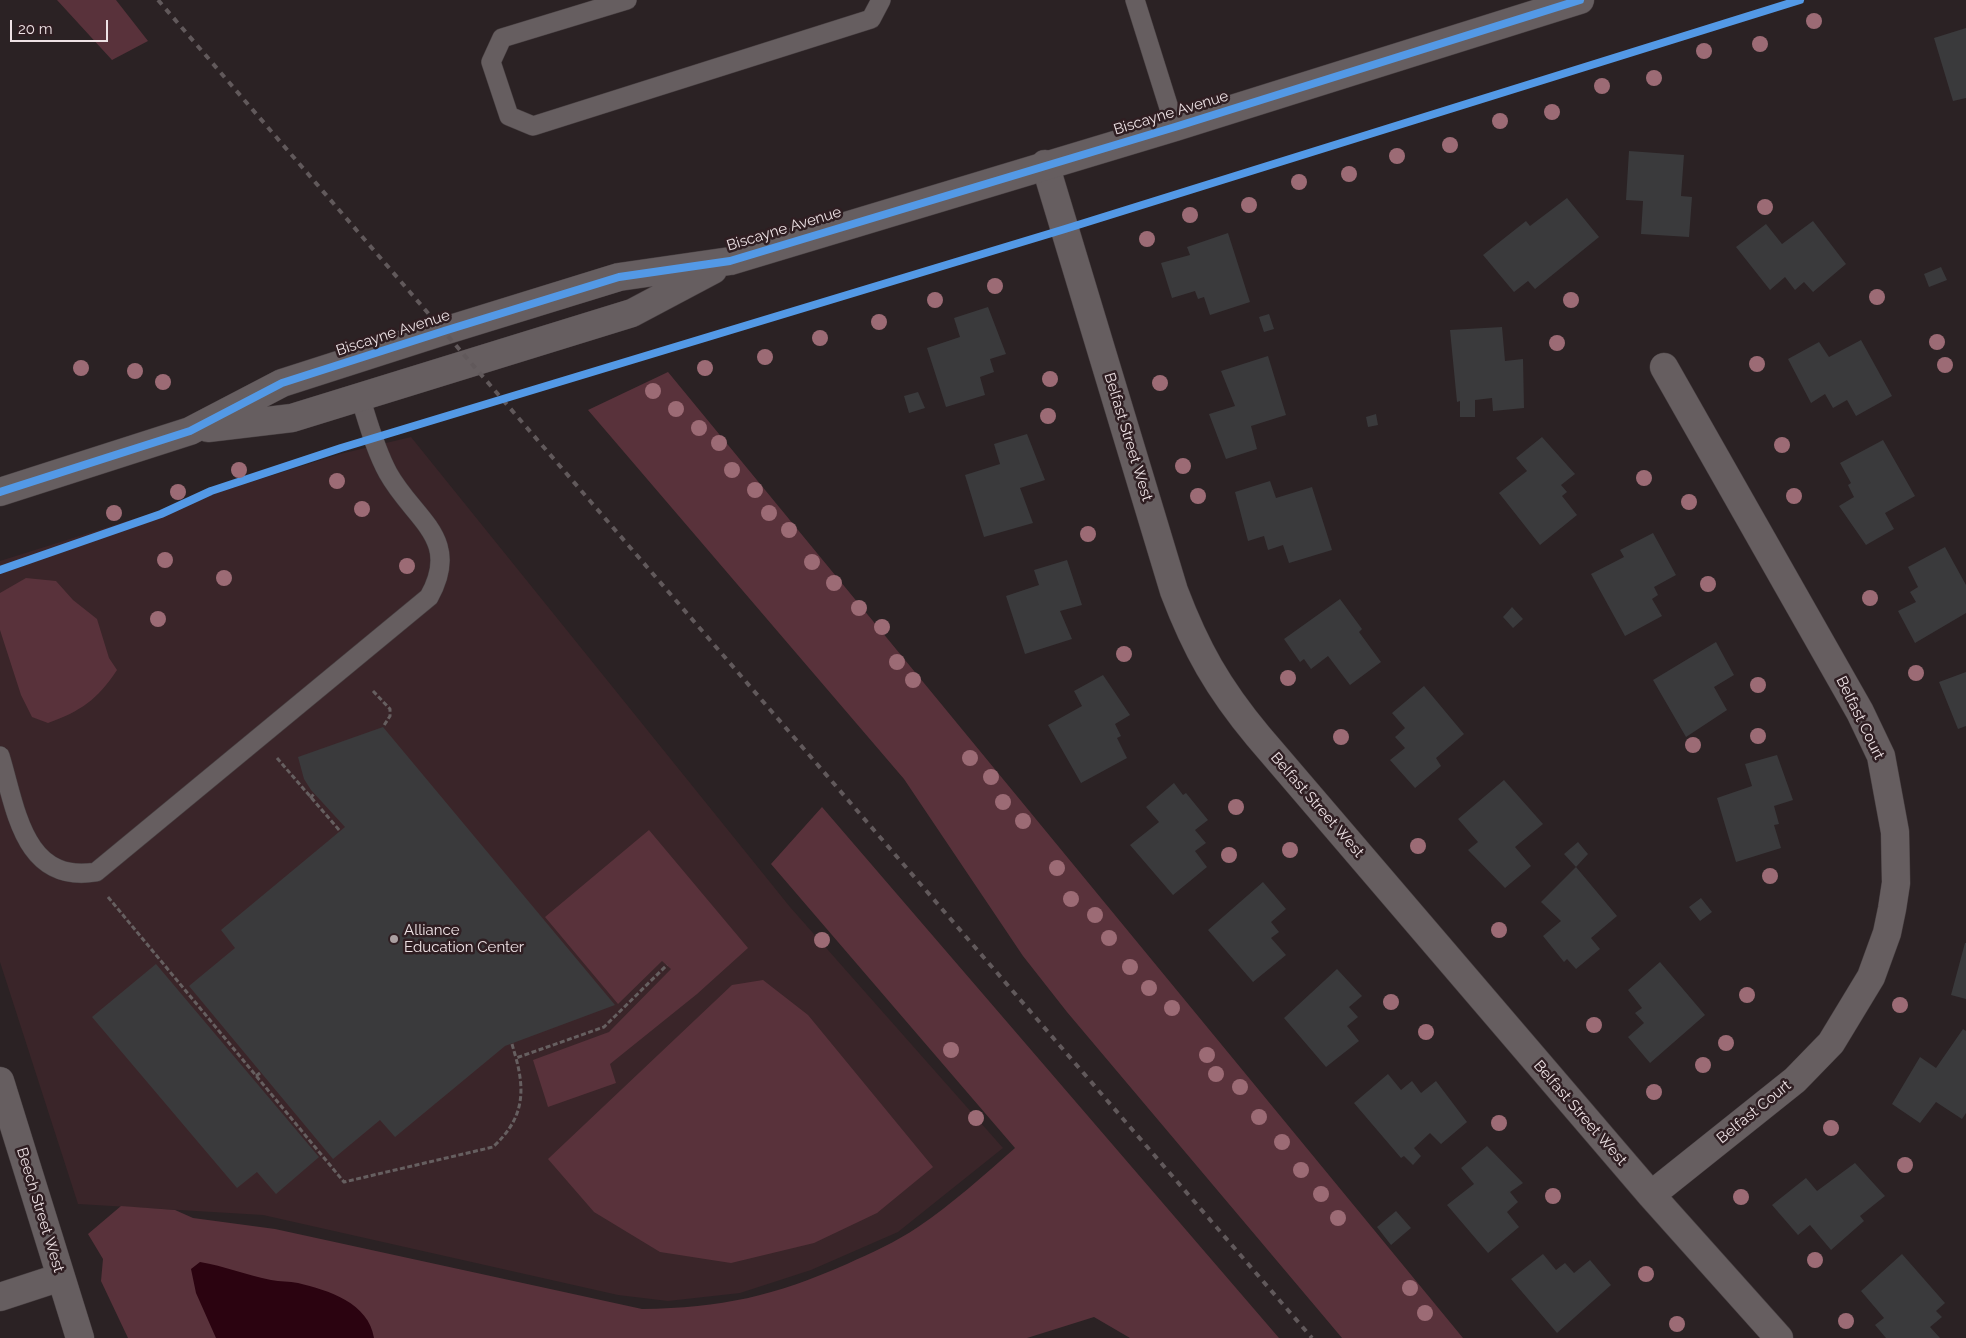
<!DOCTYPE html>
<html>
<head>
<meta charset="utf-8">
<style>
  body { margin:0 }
  #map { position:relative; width:1966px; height:1338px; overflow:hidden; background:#2b2224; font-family:Raleway,sans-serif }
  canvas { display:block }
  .scale { position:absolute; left:10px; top:20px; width:98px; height:22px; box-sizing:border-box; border:2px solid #eee2e5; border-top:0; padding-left:6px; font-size:15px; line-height:18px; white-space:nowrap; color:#eee2e5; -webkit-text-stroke:4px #2f1e22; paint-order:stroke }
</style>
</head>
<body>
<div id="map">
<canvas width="1966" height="1338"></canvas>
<div class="scale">20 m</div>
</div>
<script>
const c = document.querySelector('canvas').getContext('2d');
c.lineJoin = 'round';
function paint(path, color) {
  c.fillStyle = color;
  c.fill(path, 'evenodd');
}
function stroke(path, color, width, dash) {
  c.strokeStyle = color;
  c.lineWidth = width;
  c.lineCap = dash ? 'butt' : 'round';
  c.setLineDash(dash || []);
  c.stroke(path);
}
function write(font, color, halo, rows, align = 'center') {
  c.font = font + ' Raleway,sans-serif';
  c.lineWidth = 5;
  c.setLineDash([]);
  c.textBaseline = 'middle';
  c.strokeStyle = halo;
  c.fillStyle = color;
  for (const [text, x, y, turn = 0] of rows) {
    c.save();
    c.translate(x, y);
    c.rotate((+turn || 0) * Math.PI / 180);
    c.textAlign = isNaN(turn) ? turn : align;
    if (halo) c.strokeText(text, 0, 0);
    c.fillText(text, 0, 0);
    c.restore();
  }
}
paint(new Path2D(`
  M 411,437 L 790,907 L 1003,1148 L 898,1232 L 811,1270 L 740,1293 L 668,1301 L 618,1295 L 263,1215 L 78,1204 L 0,962 L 0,561 L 340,454 Z`), '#3a2529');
paint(new Path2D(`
  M 57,0 L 116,0 L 148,41 L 112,60 Z
  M 668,372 L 1463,1338 L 1342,1338 L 1067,1012 L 1023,956 L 904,779 L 588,410 Z
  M 26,578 L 56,581 L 73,600 L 97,619 L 109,658 L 117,670 C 97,700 81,711 48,723 L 32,717 L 21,695 L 0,630 L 0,593 Z
  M 822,807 L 1279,1338 L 1130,1338 L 1094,1317 L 1027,1338 L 128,1338 L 101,1281 L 103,1259 L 88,1234 L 121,1206 L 175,1210 L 193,1218 L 275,1229 L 642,1309 C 722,1308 774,1296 847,1264 C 871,1253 896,1242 918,1227 C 952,1204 983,1176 1015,1148 L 771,864 Z
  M 649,830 L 748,948 L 697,994 L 610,1064 L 616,1083 L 548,1107 L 533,1060 L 609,1032 L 671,969 L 662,961 L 618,1004 L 545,917 Z
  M 763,980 L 808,1015 L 933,1167 L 877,1213 L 814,1243 L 731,1263 L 660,1252 L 594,1212 L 548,1159 L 732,985 Z`), '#59323b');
paint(new Path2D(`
  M 200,1262 C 224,1266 247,1275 271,1280 C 280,1282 289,1281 298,1283 C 328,1290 369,1303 374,1338 L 216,1338 L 196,1293 L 191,1269 Z`), '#2b0310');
paint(new Path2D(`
  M 1966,28 L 1966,98 L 1953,101 L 1934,38 Z
  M 1629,151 L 1684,155 L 1681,196 L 1692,197 L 1689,237 L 1641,234 L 1643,201 L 1626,200 Z
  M 1567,198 L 1599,237 L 1535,289 L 1528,281 L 1514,292 L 1483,255 L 1526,221 L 1530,226 Z
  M 1813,221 L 1846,264 L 1813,292 L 1804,282 L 1795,290 L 1785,277 L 1770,290 L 1736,247 L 1766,224 L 1782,244 Z
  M 1228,233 L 1250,302 L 1210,315 L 1204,297 L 1198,299 L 1195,291 L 1172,298 L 1161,263 L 1190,255 L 1187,247 Z
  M 1941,267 L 1947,280 L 1929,287 L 1924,274 Z
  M 988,307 L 1006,354 L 990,359 L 994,372 L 980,377 L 985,395 L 946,407 L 927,348 L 960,337 L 954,318 Z
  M 1269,314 L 1274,329 L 1264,332 L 1259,317 Z
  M 1502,327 L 1505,361 L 1523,359 L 1524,408 L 1493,411 L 1492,398 L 1475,400 L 1475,417 L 1460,417 L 1460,401 L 1457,402 L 1450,330 Z
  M 1861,340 L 1892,396 L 1856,416 L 1847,400 L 1833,408 L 1825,394 L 1811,403 L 1788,359 L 1819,342 L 1829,357 Z
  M 1268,356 L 1286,415 L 1251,426 L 1257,449 L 1226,459 L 1209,414 L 1235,406 L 1221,371 Z
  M 918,392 L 925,408 L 909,413 L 904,396 Z
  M 1376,414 L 1378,425 L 1368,427 L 1366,417 Z
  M 1027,434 L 1045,480 L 1020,488 L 1033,523 L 984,537 L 965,475 L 1000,464 L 994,444 Z
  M 1542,437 L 1575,474 L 1561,485 L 1567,492 L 1562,496 L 1577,515 L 1540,545 L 1499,493 L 1527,471 L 1516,458 Z
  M 1883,440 L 1915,496 L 1885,513 L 1894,529 L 1866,545 L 1839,506 L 1854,497 L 1848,485 L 1851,483 L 1840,463 Z
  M 1270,481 L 1276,498 L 1312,487 L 1332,550 L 1289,563 L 1283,545 L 1268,550 L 1264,536 L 1248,541 L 1235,492 Z
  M 1653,533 L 1676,575 L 1654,587 L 1658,595 L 1652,599 L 1662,616 L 1625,636 L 1591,574 L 1624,557 L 1620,550 Z
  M 1945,547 L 1966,585 L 1966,613 L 1915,643 L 1898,611 L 1916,602 L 1910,592 L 1918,587 L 1908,567 Z
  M 1067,560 L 1082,605 L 1060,611 L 1072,639 L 1025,654 L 1006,596 L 1039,585 L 1034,570 Z
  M 1340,599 L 1362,629 L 1359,632 L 1381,662 L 1350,685 L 1328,656 L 1311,669 L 1304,659 L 1300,662 L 1284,639 Z
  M 1512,607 L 1523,619 L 1513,628 L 1503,617 Z
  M 1716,642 L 1734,675 L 1714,687 L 1727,710 L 1686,737 L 1653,680 Z
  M 1966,672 L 1966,726 L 1958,729 L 1939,682 Z
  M 1103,675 L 1130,715 L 1115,724 L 1121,736 L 1117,738 L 1127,758 L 1081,783 L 1048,725 L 1082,706 L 1074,691 Z
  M 1424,686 L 1464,734 L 1436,758 L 1441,766 L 1415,788 L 1390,760 L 1405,748 L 1395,737 L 1405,728 L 1392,713 Z
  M 383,727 L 615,1005 L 505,1046 L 395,1137 L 380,1120 L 333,1159 L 189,986 L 235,948 L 221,930 L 345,827 L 311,790 L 304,779 L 298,757 Z
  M 1777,755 L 1793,800 L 1774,806 L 1779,824 L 1774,825 L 1781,848 L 1736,862 L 1717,798 L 1752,786 L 1745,764 Z
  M 1504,780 L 1543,824 L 1515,847 L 1531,866 L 1505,888 L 1468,850 L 1478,842 L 1458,819 Z
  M 1174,783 L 1183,795 L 1186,793 L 1208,820 L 1195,830 L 1206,843 L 1195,851 L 1207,867 L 1173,895 L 1130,845 L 1159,822 L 1146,807 Z
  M 1578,842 L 1588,854 L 1576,867 L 1564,854 Z
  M 1576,867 L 1617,916 L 1591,938 L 1600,949 L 1576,969 L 1567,959 L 1564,962 L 1543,936 L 1561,921 L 1541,902 Z
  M 1263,882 L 1286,909 L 1271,922 L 1279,932 L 1271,938 L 1286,955 L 1253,982 L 1208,930 Z
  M 1701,898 L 1712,912 L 1700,921 L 1689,907 Z
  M 1965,943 L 1966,943 L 1966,999 L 1951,995 Z
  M 1660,962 L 1705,1015 L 1650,1063 L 1628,1037 L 1644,1023 L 1635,1013 L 1642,1008 L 1628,990 Z
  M 156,964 L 319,1157 L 276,1194 L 257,1172 L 237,1188 L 92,1017 Z
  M 1337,969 L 1362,996 L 1349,1007 L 1358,1017 L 1347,1026 L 1359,1041 L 1326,1067 L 1284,1018 Z
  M 1963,1029 L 1966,1031 L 1966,1113 L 1962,1119 L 1936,1102 L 1920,1123 L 1892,1104 L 1920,1057 L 1936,1068 Z
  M 1388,1074 L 1401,1090 L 1412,1081 L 1421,1093 L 1436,1081 L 1467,1122 L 1441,1144 L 1430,1133 L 1414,1148 L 1421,1156 L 1413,1165 L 1404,1156 L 1401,1158 L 1354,1103 Z
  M 1487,1146 L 1523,1183 L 1510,1192 L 1518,1202 L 1507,1212 L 1519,1227 L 1488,1253 L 1447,1205 L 1474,1184 L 1461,1168 Z
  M 1855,1163 L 1885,1196 L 1860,1216 L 1864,1221 L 1831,1250 L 1810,1225 L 1798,1235 L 1772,1205 L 1806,1178 L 1817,1191 Z
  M 1396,1211 L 1411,1228 L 1391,1245 L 1377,1227 Z
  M 1543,1254 L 1556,1270 L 1565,1263 L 1574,1273 L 1590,1260 L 1611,1285 L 1557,1333 L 1511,1279 Z
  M 1902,1254 L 1945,1303 L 1936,1311 L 1942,1317 L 1930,1327 L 1940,1338 L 1886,1338 L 1875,1325 L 1884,1318 L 1861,1291 Z`), '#3a3a3c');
const service = new Path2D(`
  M 627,0 L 502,38 L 491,62 L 509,116 L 533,126 L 871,19 L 881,0
  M 1135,0 L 1175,127
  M 0,756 C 16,808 23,884 96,872 L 429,597 C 462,538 414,520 388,473 C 375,449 368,422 360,397`);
const minor = new Path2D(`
  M 1045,164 L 1174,591 C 1196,649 1218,688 1258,736 L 1651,1195 L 1779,1338
  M 0,1081 L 80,1338
  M 1651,1195 L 1795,1080 L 1831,1043 L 1871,977 L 1887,933 L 1892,909 L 1896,883 L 1895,832 L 1881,756 L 1860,712 L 1664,367
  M 0,1297 L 61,1277`);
const tertiary = new Path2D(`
  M 208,428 L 292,418 L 632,313 L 713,270
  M 0,492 L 190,431 L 282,383 L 444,331 L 619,277 L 730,261 L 1175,127 L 1580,0`);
stroke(service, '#473f41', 20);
stroke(minor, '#473f41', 29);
stroke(tertiary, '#473f41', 29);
stroke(new Path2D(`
  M 373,691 L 390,709 L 390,716 L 383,727
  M 277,758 L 340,831
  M 310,798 L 314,794
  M 108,897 L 344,1182 L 493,1147 C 522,1120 526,1095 516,1058 L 604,1027 L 667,965
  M 512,1044 L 516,1058
  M 256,1076 L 260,1073`), '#665f60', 3, [5, 2.5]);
stroke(service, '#665e60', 19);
stroke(minor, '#665e60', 28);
stroke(tertiary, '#665e60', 28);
stroke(new Path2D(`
  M 158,0 L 1312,1338`), '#61595b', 4, [6, 6]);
stroke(new Path2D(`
  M 0,492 L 190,431 L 282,383 L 444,331 L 619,277 L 730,261 L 1175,127 L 1580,0
  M 0,570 L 161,514 L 211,491 L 341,448 L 1065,229 L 1800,0`), '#5399e6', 8);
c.fillStyle = '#9c6b75';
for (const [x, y] of [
  [1814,21],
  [1760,44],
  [1704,51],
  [1654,78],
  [1602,86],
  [1552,112],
  [1500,121],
  [1450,145],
  [1397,156],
  [1349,174],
  [1299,182],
  [1249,205],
  [1765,207],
  [1190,215],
  [1147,239],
  [995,286],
  [1877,297],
  [935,300],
  [1571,300],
  [879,322],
  [820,338],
  [1937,342],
  [1557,343],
  [765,357],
  [1757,364],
  [1945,365],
  [81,368],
  [705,368],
  [135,371],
  [1050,379],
  [163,382],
  [1160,383],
  [653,391],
  [676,409],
  [1048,416],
  [699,428],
  [719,443],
  [1782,445],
  [1183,466],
  [239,470],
  [732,470],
  [1644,478],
  [337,481],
  [755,490],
  [178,492],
  [1198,496],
  [1794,496],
  [1689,502],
  [362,509],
  [114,513],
  [769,513],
  [789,530],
  [1088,534],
  [165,560],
  [812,562],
  [407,566],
  [224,578],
  [834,583],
  [1708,584],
  [1870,598],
  [859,608],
  [158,619],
  [882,627],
  [1124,654],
  [897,662],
  [1916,673],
  [1288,678],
  [913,680],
  [1758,685],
  [1758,736],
  [1341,737],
  [1693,745],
  [970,758],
  [991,777],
  [1003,802],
  [1236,807],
  [1023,821],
  [1418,846],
  [1290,850],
  [1229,855],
  [1057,868],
  [1770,876],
  [1071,899],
  [1095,915],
  [1499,930],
  [1109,938],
  [822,940],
  [1130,967],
  [1149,988],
  [1747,995],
  [1391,1002],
  [1900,1005],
  [1172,1008],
  [1594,1025],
  [1426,1032],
  [1726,1043],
  [951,1050],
  [1207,1055],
  [1703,1065],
  [1216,1074],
  [1240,1087],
  [1654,1092],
  [1259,1117],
  [976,1118],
  [1499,1123],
  [1831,1128],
  [1282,1142],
  [1905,1165],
  [1301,1170],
  [1321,1194],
  [1553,1196],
  [1741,1197],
  [1338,1218],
  [1815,1260],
  [1646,1274],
  [1410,1288],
  [1425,1313],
  [1846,1321],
  [1677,1324]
]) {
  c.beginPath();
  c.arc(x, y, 8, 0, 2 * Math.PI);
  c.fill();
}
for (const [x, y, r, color] of [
  [394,939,5,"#aa9fa1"]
]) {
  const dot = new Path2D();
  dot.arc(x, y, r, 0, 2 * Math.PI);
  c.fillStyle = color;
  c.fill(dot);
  stroke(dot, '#2f1e22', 2);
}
write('15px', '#eee2e5', '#2f1e22', [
  ["Biscayne Avenue",1171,113,-17],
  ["Biscayne Avenue",784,229,-17],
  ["Biscayne Avenue",393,333,-18],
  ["Belfast Street West",1128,437,73],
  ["Belfast Court",1860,718,64],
  ["Belfast Street West",1317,805,49],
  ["Belfast Court",1754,1112,-39],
  ["Belfast Street West",1580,1113,49],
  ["Beech Street West",40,1210,73]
]);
write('15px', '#eee2e5', '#2f1e22', [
  ["Alliance",404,930],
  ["Education Center",404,947]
], 'left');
</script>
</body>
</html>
